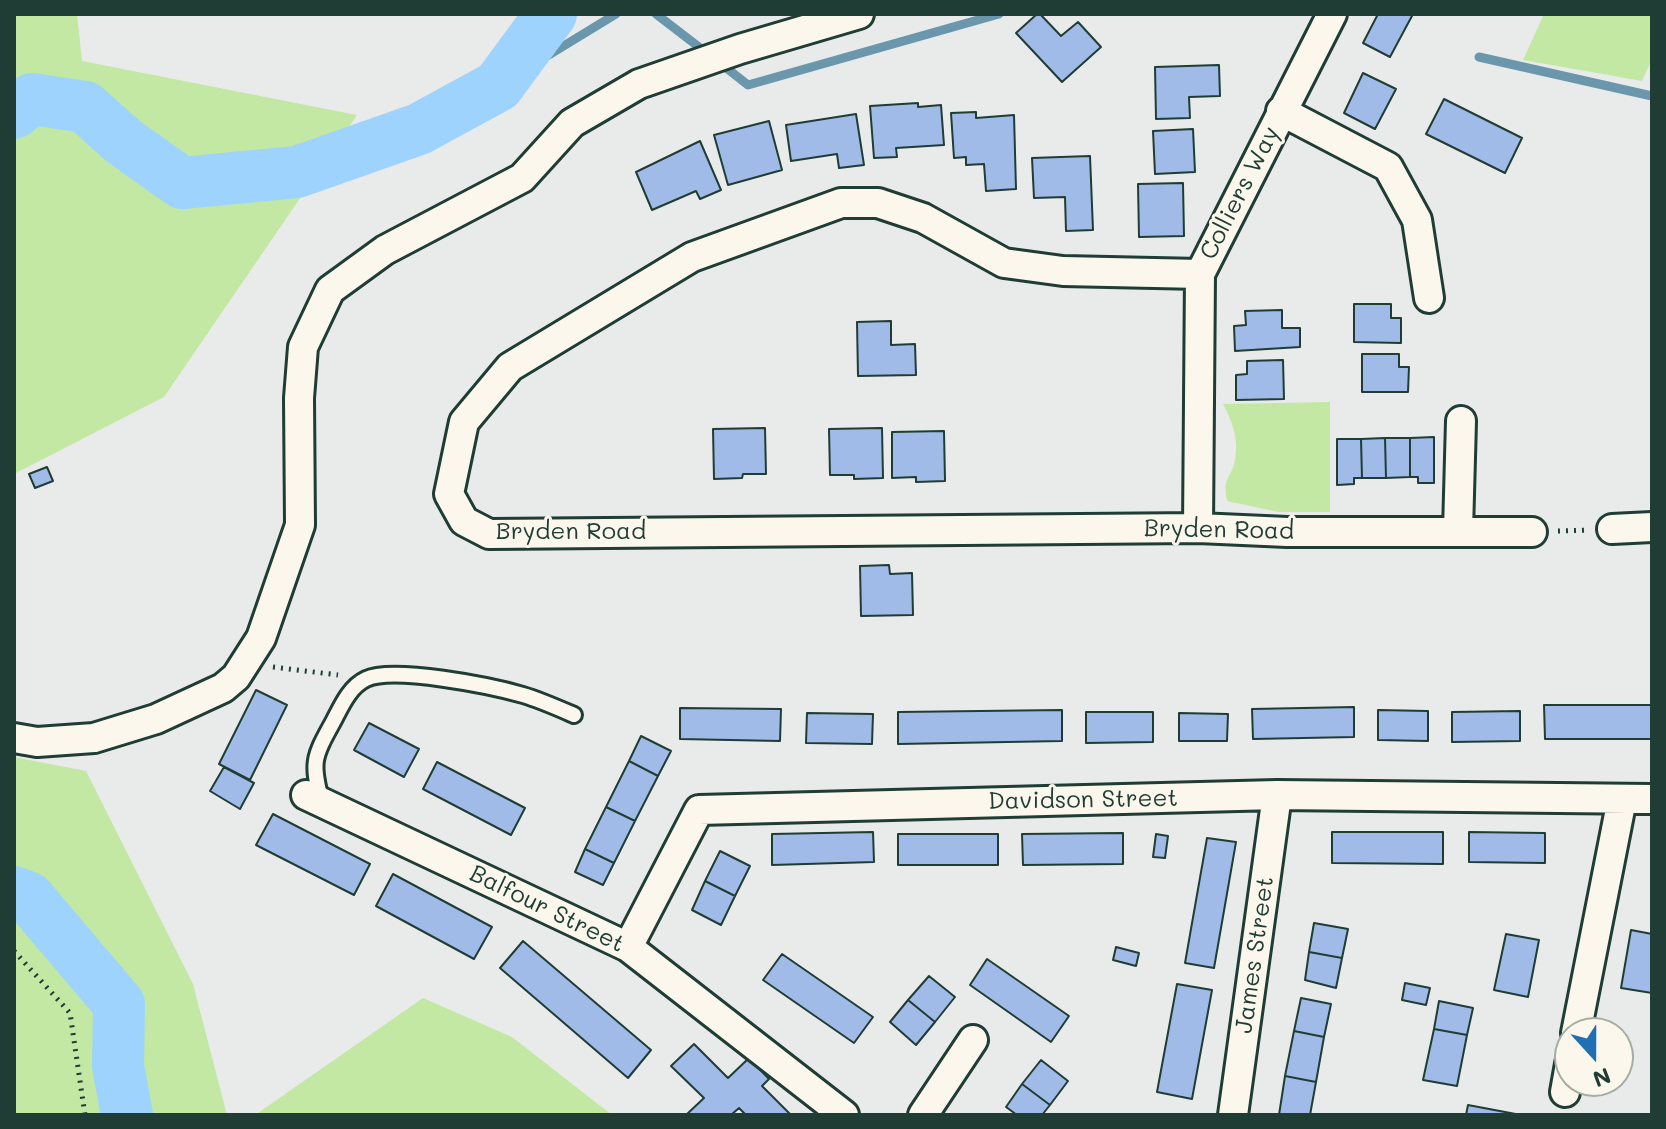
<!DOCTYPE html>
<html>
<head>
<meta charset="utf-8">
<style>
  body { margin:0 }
  #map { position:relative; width:1666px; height:1129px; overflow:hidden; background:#e9ebeb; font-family:Mali,sans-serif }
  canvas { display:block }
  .frame { position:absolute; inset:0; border:16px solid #1f3d34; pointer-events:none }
  .north { position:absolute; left:1554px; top:1017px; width:80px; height:80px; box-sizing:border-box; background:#fbf7ec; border:2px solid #a3ada2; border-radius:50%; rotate:159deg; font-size:22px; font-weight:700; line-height:32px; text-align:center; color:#1f3d34 }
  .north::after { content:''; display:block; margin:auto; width:28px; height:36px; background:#1f6fb2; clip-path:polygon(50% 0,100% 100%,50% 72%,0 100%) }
</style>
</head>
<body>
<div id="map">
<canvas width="1666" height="1129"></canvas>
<div class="frame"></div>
<div class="north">N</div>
</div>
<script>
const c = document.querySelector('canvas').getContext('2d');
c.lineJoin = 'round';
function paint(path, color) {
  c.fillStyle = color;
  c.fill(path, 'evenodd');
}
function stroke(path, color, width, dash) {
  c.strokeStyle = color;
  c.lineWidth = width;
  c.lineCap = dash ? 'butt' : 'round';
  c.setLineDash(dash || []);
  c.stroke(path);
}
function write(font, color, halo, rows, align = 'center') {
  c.font = font + ' Mali,sans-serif';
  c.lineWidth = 6;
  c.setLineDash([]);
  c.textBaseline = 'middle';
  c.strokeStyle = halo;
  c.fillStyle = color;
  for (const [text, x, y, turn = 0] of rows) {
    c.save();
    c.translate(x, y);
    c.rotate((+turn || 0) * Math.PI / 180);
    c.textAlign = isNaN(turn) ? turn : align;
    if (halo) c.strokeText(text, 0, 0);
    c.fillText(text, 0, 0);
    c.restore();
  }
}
paint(new Path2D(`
  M 14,14 L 77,14 L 82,61 L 357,115 L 164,397 L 14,474 Z
  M 1544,14 L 1652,14 L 1652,59 L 1642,81 L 1523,60 Z
  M 1330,402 L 1330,512 L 1278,512 L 1227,501 C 1222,474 1232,480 1235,459 C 1239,438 1232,421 1223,404 Z
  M 14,757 L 86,771 L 193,984 L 227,1115 L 14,1115 Z
  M 423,998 L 512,1037 L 612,1115 L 255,1115 Z`), '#c2e8a3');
stroke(new Path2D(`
  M 656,14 L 708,54
  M 1479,57 L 1652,96
  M 720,63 L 748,85 L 999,14
  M 498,86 L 616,14`), '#6b97ad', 9);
stroke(new Path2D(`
  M 14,113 L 32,99 L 85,107 L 123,141 L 182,183 L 297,172 L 419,129 L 498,86 L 551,14
  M 14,892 L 29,898 L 119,1004 L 118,1066 L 127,1115`), '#9ed3fd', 52);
const building = new Path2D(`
  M 1037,14 L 1040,14 L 1061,36 L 1078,22 L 1101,47 L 1062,82 L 1016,33 Z
  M 1378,14 L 1413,14 L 1390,57 L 1363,43 Z
  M 1219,65 L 1220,96 L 1189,97 L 1190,118 L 1156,119 L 1155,67 Z
  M 1363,73 L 1396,89 L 1375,129 L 1344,113 Z
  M 1444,99 L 1522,138 L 1505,173 L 1426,134 Z
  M 918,103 L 918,107 L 941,105 L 944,145 L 896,148 L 897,157 L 874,158 L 870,106 Z
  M 976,112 L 976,118 L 1014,115 L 1016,189 L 986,191 L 984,164 L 966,165 L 966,157 L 954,158 L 951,113 Z
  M 856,114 L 864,165 L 839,168 L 837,154 L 791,161 L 786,125 Z
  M 769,121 L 782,170 L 728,185 L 714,135 Z
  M 1193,129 L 1195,172 L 1155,174 L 1153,131 Z
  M 700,141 L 721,190 L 700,199 L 696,191 L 652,210 L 636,172 Z
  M 1090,156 L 1093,230 L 1066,231 L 1065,197 L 1034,198 L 1032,158 Z
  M 1183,183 L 1184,236 L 1139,237 L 1138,184 Z
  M 1354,304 L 1391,304 L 1391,318 L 1401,318 L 1401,343 L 1354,342 Z
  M 1282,310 L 1282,328 L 1300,328 L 1300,347 L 1235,351 L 1234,326 L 1246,325 L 1245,311 Z
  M 891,321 L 891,345 L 915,344 L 916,375 L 858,376 L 857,322 Z
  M 1362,354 L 1399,354 L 1399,367 L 1409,367 L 1408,392 L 1362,392 Z
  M 1283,360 L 1284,399 L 1236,400 L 1236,375 L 1247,374 L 1247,361 Z
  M 765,428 L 766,474 L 743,474 L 742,478 L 714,479 L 713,429 Z
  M 882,428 L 883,478 L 854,479 L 854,475 L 830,475 L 829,429 Z
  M 944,431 L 945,481 L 916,482 L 916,477 L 892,478 L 892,432 Z
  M 1434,437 L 1434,483 L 1418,483 L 1418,477 L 1410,477 L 1410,438 Z
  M 1385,438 L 1410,438 L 1410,477 L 1386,478 Z
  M 1385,438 L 1386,478 L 1362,478 L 1361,439 Z
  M 1337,439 L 1361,439 L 1362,478 L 1354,478 L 1354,484 L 1337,485 Z
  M 47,467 L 53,481 L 35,488 L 29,474 Z
  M 889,565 L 890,574 L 912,573 L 913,615 L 861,616 L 860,566 Z
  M 256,690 L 287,705 L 250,780 L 219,764 Z
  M 1544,705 L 1652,705 L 1652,739 L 1545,739 Z
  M 1354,707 L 1354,737 L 1253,739 L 1252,709 Z
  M 680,708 L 781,709 L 780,741 L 680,739 Z
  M 1062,710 L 1062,741 L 898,744 L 898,712 Z
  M 1378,710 L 1428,711 L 1428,741 L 1378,740 Z
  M 1520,711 L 1520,741 L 1452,742 L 1452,712 Z
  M 1086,712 L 1153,712 L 1153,742 L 1086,743 Z
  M 807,713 L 873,714 L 872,744 L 806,743 Z
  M 1179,713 L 1228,714 L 1227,741 L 1179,741 Z
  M 369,723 L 419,749 L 404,777 L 354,750 Z
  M 641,736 L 671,751 L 658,776 L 629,761 Z
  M 629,761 L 658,776 L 635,821 L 606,807 Z
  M 437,762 L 525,808 L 511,835 L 423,789 Z
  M 224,767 L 254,783 L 240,809 L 210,791 Z
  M 606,807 L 635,821 L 614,863 L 585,849 Z
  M 273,814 L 370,864 L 354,895 L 256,845 Z
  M 873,832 L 874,862 L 772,865 L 772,834 Z
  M 1332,832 L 1443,832 L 1443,864 L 1332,863 Z
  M 1469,832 L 1545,833 L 1545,863 L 1469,862 Z
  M 1123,833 L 1123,864 L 1023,865 L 1022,834 Z
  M 898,834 L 998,834 L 998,865 L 898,865 Z
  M 1156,834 L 1168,836 L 1165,858 L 1153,857 Z
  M 1207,838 L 1236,842 L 1214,968 L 1185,963 Z
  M 585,849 L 614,863 L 603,885 L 575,872 Z
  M 720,851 L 750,866 L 735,896 L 705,881 Z
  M 393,874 L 492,927 L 474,959 L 376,906 Z
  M 705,881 L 735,896 L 721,925 L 692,910 Z
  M 1314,923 L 1348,929 L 1342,958 L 1309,952 Z
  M 1631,930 L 1652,934 L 1652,993 L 1621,988 Z
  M 1506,934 L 1539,940 L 1528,997 L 1494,990 Z
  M 523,941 L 651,1050 L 628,1078 L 500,968 Z
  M 1116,947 L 1139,953 L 1136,966 L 1113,960 Z
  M 1309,952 L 1342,958 L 1336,988 L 1305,980 Z
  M 782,954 L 873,1017 L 854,1043 L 763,980 Z
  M 987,959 L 1069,1016 L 1051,1042 L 970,985 Z
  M 929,976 L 955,997 L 935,1022 L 908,1000 Z
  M 1405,983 L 1430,988 L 1426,1005 L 1402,1000 Z
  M 1177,984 L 1212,990 L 1192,1099 L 1157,1092 Z
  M 1301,998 L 1331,1004 L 1324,1037 L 1294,1031 Z
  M 908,1000 L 935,1022 L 916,1045 L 890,1022 Z
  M 1439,1001 L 1473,1008 L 1467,1035 L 1434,1029 Z
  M 1434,1029 L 1467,1035 L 1457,1086 L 1423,1080 Z
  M 1294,1031 L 1324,1037 L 1316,1082 L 1285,1076 Z
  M 694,1044 L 728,1078 L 749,1058 L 769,1079 L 762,1086 L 791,1115 L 746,1115 L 739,1108 L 731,1115 L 686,1115 L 704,1098 L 671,1066 Z
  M 1041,1060 L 1068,1081 L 1050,1105 L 1022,1084 Z
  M 1285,1076 L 1316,1082 L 1310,1115 L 1279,1115 Z
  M 1022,1084 L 1050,1105 L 1042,1115 L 1017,1115 L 1006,1107 Z
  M 1468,1105 L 1521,1115 L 1466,1115 Z`);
paint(building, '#a1bbe8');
stroke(building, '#1f3d34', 2);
const lane = new Path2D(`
  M 322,803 C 311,763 313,758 333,722 C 341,707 349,687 366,679 C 393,666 492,686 523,695 C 540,700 558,708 574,715`);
const street = new Path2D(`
  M 1281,111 L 1388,167 L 1417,220 L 1429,298
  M 1200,274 L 1063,271 L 1004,263 L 923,218 L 878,203 L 841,203 L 692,257 L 510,367 L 464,422 L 449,494 L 464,521 L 489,534 L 1198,528 L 1287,532 L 1532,532
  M 1198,528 L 1200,274 L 1332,14
  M 1612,529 L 1652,527
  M 1458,531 L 1461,421
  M 14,738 L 37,742 L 94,738 L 156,719 L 223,688 L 236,677 L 261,638 L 300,525 L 299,398 L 303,347 L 330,290 L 385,250 L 522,178 L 572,123 L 639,84 L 740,49 L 859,14
  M 306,795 L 628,947 L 844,1115
  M 628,947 L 699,810 L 1277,795 L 1652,799
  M 1576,1033 L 1622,799
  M 1565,1092 L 1570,1064
  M 923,1115 L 973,1040
  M 1233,1115 L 1277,795`);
stroke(lane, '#1f3d34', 20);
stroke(street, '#1f3d34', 34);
stroke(new Path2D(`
  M 1558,531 L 1588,530
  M 273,667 L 338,675
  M 14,951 L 70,1013 L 85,1115`), '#1f3d34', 5, [2, 6]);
stroke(lane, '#fbf7ec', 14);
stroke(street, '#fbf7ec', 28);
write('24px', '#1f3d34', '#fbf7ec', [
  ["Colliers Way",1240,193,-63],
  ["Bryden Road",1219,530,1],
  ["Bryden Road",571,532],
  ["Davidson Street",1083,800,-1],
  ["Balfour Street",547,909,26],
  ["James Street",1255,955,-82]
]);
</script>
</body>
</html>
